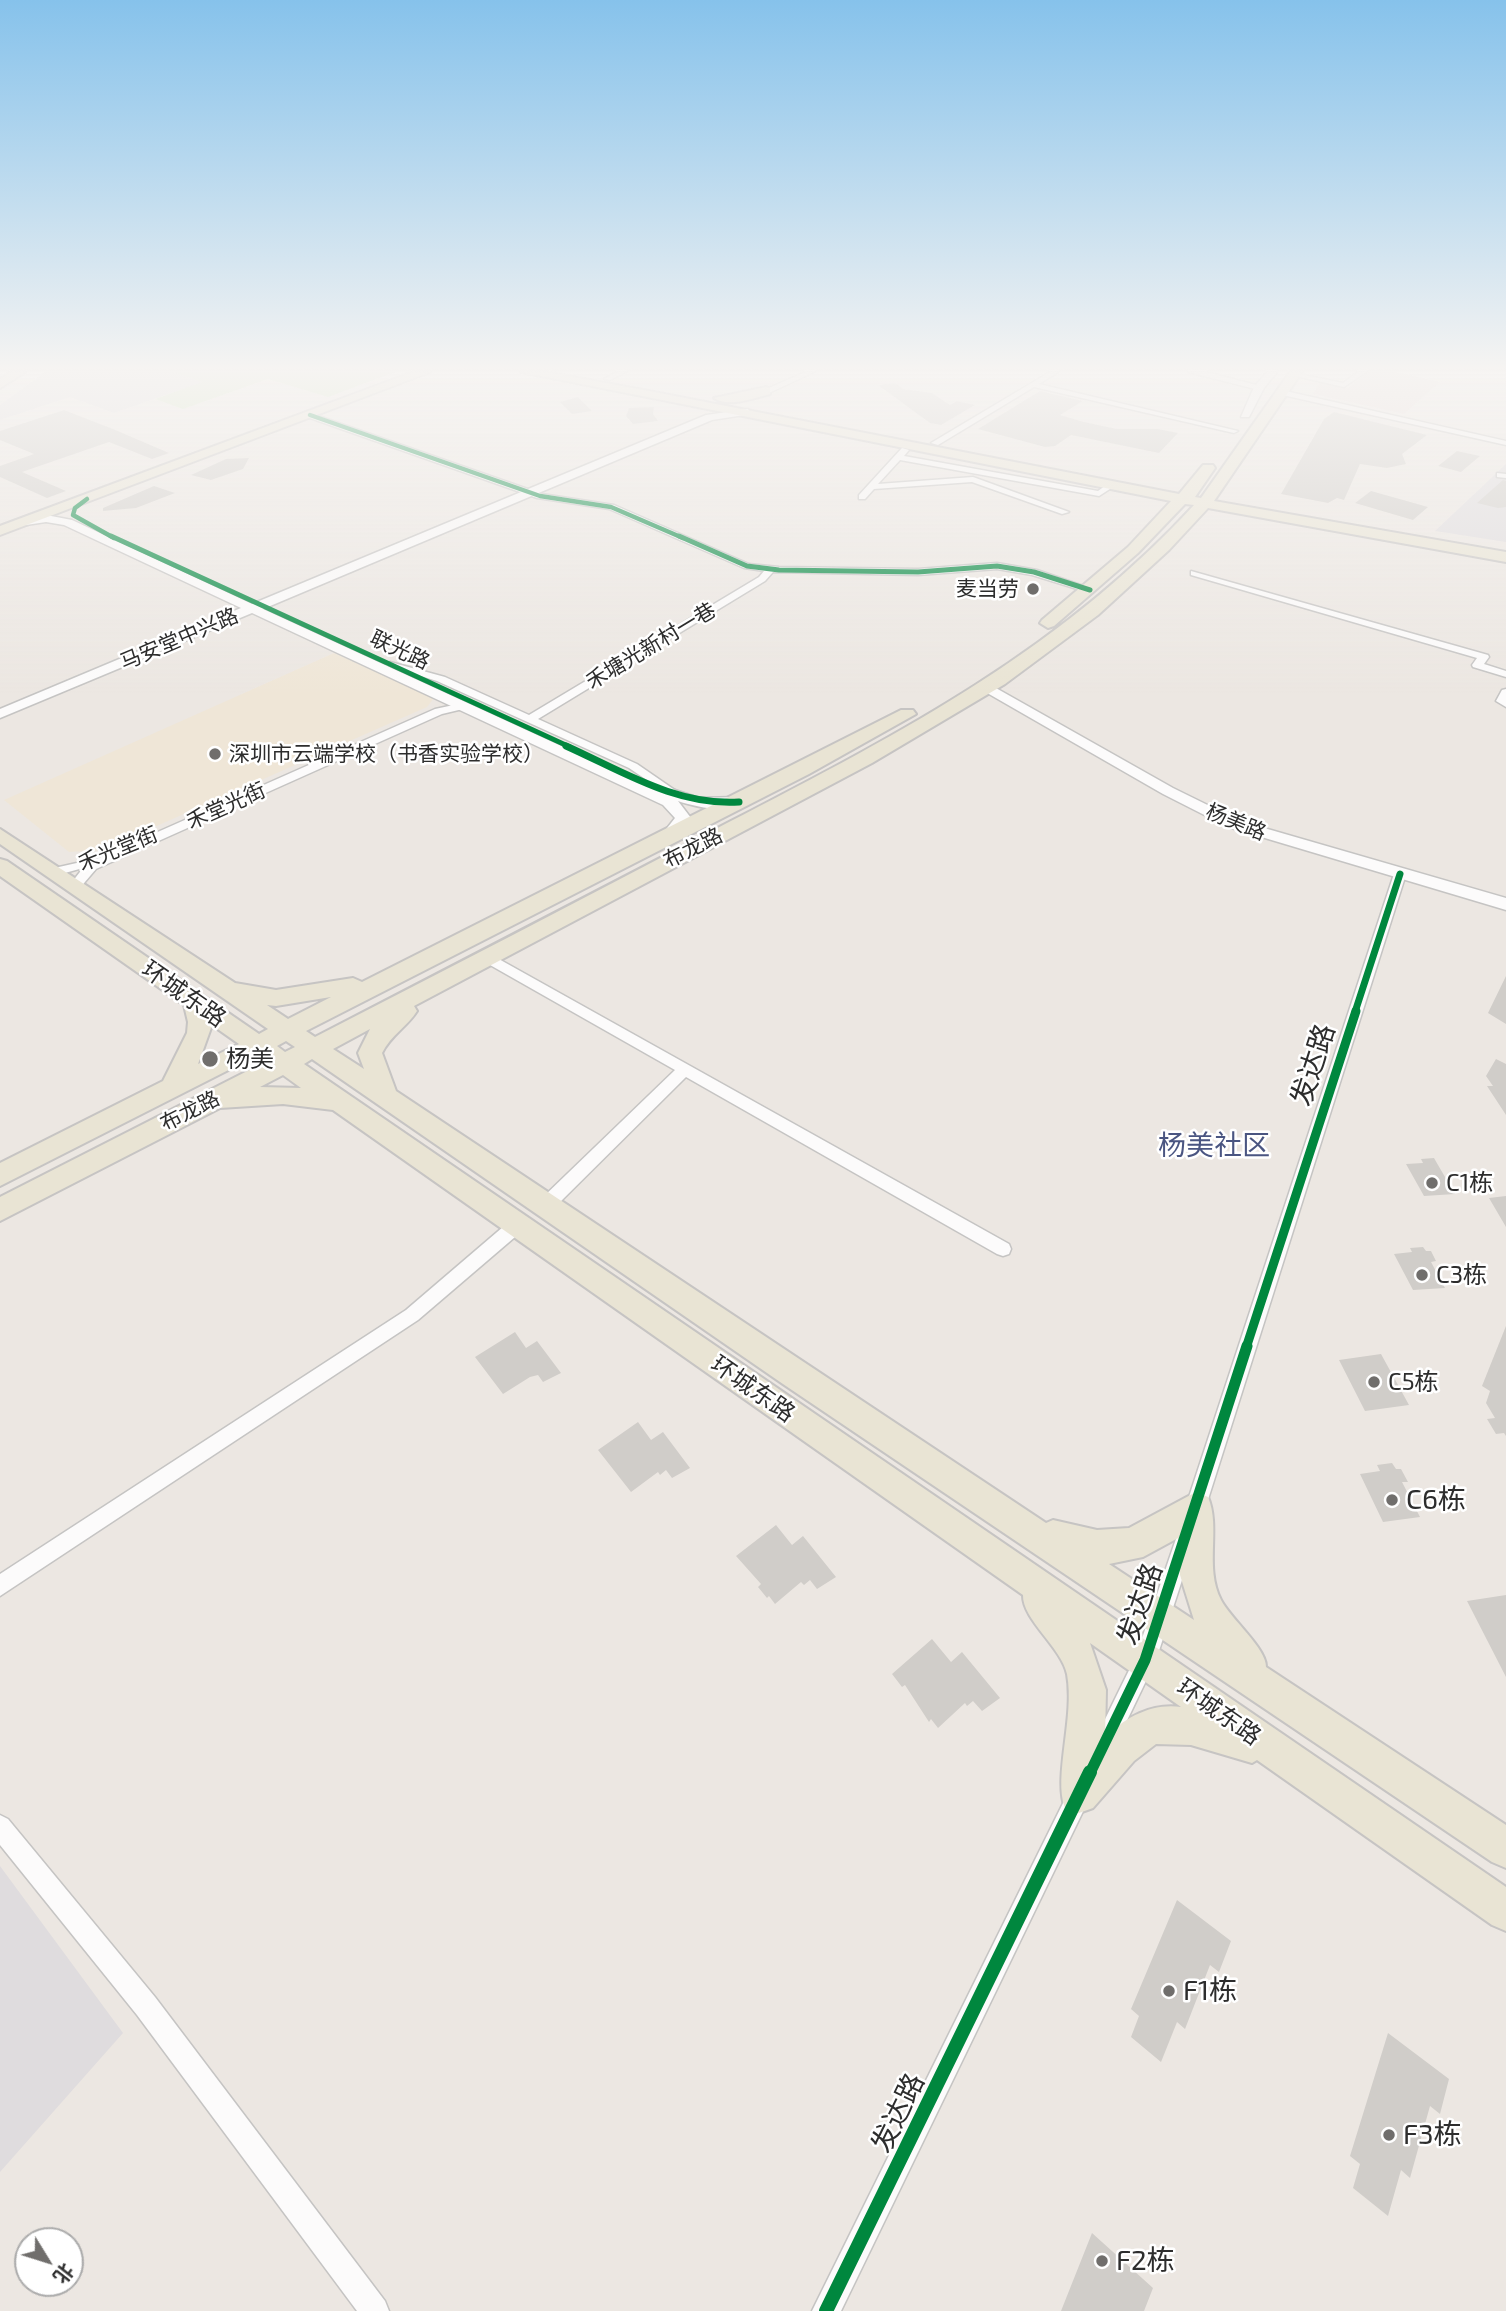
<!DOCTYPE html>
<html>
<head>
<meta charset="utf-8">
<style>
  body { margin:0 }
  #map { position:relative; width:1506px; height:2311px; overflow:hidden; background:#ece7e2; font-family:"Exo 2","Noto Sans SC",sans-serif }
  canvas { display:block }
  .north { position:absolute; left:14px; top:2227px; width:70px; height:70px; box-sizing:border-box; background:#fff; border:2px solid #ababab; border-radius:50%; rotate:128deg; font-size:19px; font-weight:700; line-height:28px; text-align:center; color:#2d2d2d }
  .north::after { content:''; display:block; margin:auto; width:24px; height:32px; background:#706e6c; clip-path:polygon(50% 0,100% 100%,50% 72%,0 100%) }
</style>
</head>
<body>
<div id="map">
<canvas width="1506" height="2311"></canvas>
<div class="north">北</div>
</div>
<script>
const c = document.querySelector('canvas').getContext('2d');
c.lineJoin = 'round';
function paint(path, color) {
  c.fillStyle = color;
  c.fill(path, 'evenodd');
}
function stroke(path, color, width, dash) {
  c.strokeStyle = color;
  c.lineWidth = width;
  c.lineCap = dash ? 'butt' : 'round';
  c.setLineDash(dash || []);
  c.stroke(path);
}
function write(font, color, halo, rows, align = 'center') {
  c.font = font + ' "Exo 2","Noto Sans SC",sans-serif';
  c.lineWidth = 5;
  c.setLineDash([]);
  c.textBaseline = 'middle';
  c.strokeStyle = halo;
  c.fillStyle = color;
  for (const [text, x, y, turn = 0] of rows) {
    c.save();
    c.translate(x, y);
    c.rotate((+turn || 0) * Math.PI / 180);
    c.textAlign = isNaN(turn) ? turn : align;
    if (halo) c.strokeText(text, 0, 0);
    c.fillText(text, 0, 0);
    c.restore();
  }
}
paint(new Path2D(`
  M 45,372 L 173,372 L 203,382 L 114,413 L 70,397 L 0,420 L 0,405 Z
  M 1506,464 L 1506,542 L 1435,531 Z
  M 0,1866 L 123,2033 L 0,2172 Z`), '#dfdcde');
paint(new Path2D(`
  M 334,653 L 434,698 L 427,707 L 102,850 L 69,852 L 4,800 Z`), '#efe6d7');
paint(new Path2D(`
  M 1368,372 L 1395,372 L 1440,382 L 1404,414 L 1313,394 L 1320,381 L 1348,388 Z`), '#e9dbd9');
paint(new Path2D(`
  M 173,372 L 395,372 L 328,397 L 268,379 L 183,409 L 155,399 L 202,382 Z`), '#cee7ba');
paint(new Path2D(`
  M 895,383 L 903,389 L 932,393 L 950,405 L 957,401 L 975,405 L 941,425 L 930,423 L 878,385 Z
  M 1040,391 L 1083,401 L 1060,415 L 1084,422 L 1117,429 L 1158,429 L 1178,433 L 1159,453 L 1071,435 L 1055,446 L 1045,447 L 978,429 Z
  M 578,397 L 592,411 L 572,414 L 560,402 Z
  M 654,407 L 653,414 L 658,421 L 633,424 L 626,416 L 629,408 Z
  M 64,410 L 113,429 L 169,453 L 152,459 L 109,442 L 22,472 L 66,491 L 47,498 L 0,477 L 0,466 L 34,454 L 0,440 L 0,431 Z
  M 1334,412 L 1427,435 L 1402,454 L 1406,464 L 1387,468 L 1360,464 L 1344,500 L 1337,498 L 1328,503 L 1281,494 L 1324,419 Z
  M 1457,451 L 1480,456 L 1461,472 L 1438,466 Z
  M 249,458 L 243,469 L 211,480 L 191,475 L 226,459 Z
  M 1503,480 L 1506,481 L 1506,507 L 1498,508 L 1477,503 Z
  M 154,486 L 175,493 L 136,508 L 103,511 L 103,508 Z
  M 1371,491 L 1428,507 L 1413,520 L 1355,503 Z
  M 1506,976 L 1506,1024 L 1488,1013 Z
  M 1496,1059 L 1506,1064 L 1506,1115 L 1487,1086 L 1493,1086 L 1486,1076 Z
  M 1434,1158 L 1438,1165 L 1455,1194 L 1424,1196 L 1406,1164 L 1423,1163 L 1421,1159 Z
  M 1506,1196 L 1506,1227 L 1489,1198 Z
  M 1423,1247 L 1426,1251 L 1431,1251 L 1436,1261 L 1431,1262 L 1445,1288 L 1413,1290 L 1394,1254 L 1412,1252 L 1410,1248 Z
  M 1506,1326 L 1506,1436 L 1504,1433 L 1496,1434 L 1487,1419 L 1495,1418 L 1486,1403 L 1490,1391 L 1482,1386 Z
  M 515,1332 L 526,1348 L 537,1341 L 561,1373 L 543,1382 L 538,1375 L 530,1377 L 503,1394 L 475,1357 Z
  M 1381,1354 L 1409,1405 L 1365,1411 L 1339,1360 Z
  M 638,1422 L 651,1440 L 663,1432 L 690,1468 L 672,1478 L 666,1470 L 660,1475 L 658,1472 L 631,1492 L 598,1450 Z
  M 1392,1463 L 1396,1469 L 1401,1469 L 1408,1482 L 1402,1482 L 1420,1517 L 1383,1522 L 1360,1474 L 1380,1471 L 1377,1465 Z
  M 776,1525 L 792,1545 L 803,1536 L 836,1577 L 817,1589 L 810,1580 L 804,1585 L 801,1582 L 775,1604 L 769,1596 L 767,1598 L 758,1587 L 761,1584 L 736,1556 Z
  M 1506,1595 L 1506,1677 L 1467,1601 Z
  M 932,1639 L 951,1662 L 962,1652 L 1000,1698 L 982,1711 L 973,1701 L 967,1706 L 965,1703 L 938,1728 L 931,1719 L 929,1722 L 905,1685 L 902,1687 L 892,1674 Z
  M 1177,1900 L 1231,1941 L 1219,1972 L 1210,1965 L 1185,2029 L 1177,2022 L 1161,2062 L 1131,2037 L 1139,2016 L 1131,2009 Z
  M 1388,2033 L 1449,2079 L 1440,2114 L 1430,2106 L 1410,2178 L 1401,2170 L 1388,2216 L 1353,2188 L 1360,2164 L 1350,2156 Z
  M 1092,2233 L 1153,2288 L 1144,2311 L 1061,2311 Z`), '#d0cdc9');
const minor = new Path2D(`
  M 617,372 L 626,372 L 610,380 L 604,379 Z
  M 805,372 L 814,372 L 769,393 L 762,391 Z
  M 1050,372 L 1058,372 L 1039,384 L 1238,431 L 1234,433 L 1034,387 L 938,445 L 931,443 Z
  M 1358,372 L 1366,372 L 1344,387 L 1291,375 L 1294,373 L 1343,383 Z
  M 1281,390 L 1506,441 L 1506,445 L 1278,394 Z
  M 310,413 L 542,494 L 614,505 L 749,564 L 779,567 L 918,569 L 997,563 L 1037,570 L 1095,590 L 1090,593 L 1032,575 L 997,569 L 918,575 L 773,572 L 765,581 L 538,719 L 637,764 L 682,795 L 682,799 L 678,801 L 629,768 L 437,681 L 385,665 L 390,662 L 445,677 L 529,715 L 759,577 L 764,571 L 744,568 L 609,509 L 537,498 L 307,417 Z
  M 902,448 L 909,450 L 904,456 L 1098,491 L 1109,483 L 1116,485 L 1099,496 L 900,460 L 878,484 L 973,477 L 1069,512 L 1062,514 L 972,482 L 874,489 L 865,499 L 859,499 L 859,495 Z
  M 1497,473 L 1506,474 L 1506,478 L 1497,477 Z
  M 1191,571 L 1488,655 L 1489,657 L 1484,664 L 1506,671 L 1506,677 L 1473,667 L 1472,665 L 1477,658 L 1191,575 Z
  M 1506,689 L 1506,707 L 1496,701 L 1502,690 Z
  M 463,703 L 468,706 L 467,708 L 442,714 L 96,869 L 79,889 L 71,889 L 69,886 L 83,868 L 54,876 L 48,872 L 50,869 L 99,858 L 435,709 Z
  M 1400,870 L 1406,874 L 1204,1512 L 1201,1519 L 1194,1522 L 1187,1519 L 1184,1512 L 1394,874 Z
  M 488,953 L 1009,1244 L 1011,1249 L 1009,1254 L 1003,1256 L 997,1254 L 686,1077 L 552,1210 L 540,1210 L 538,1205 L 540,1200 L 675,1070 L 483,961 L 481,958 Z
  M 516,1219 L 522,1221 L 524,1226 L 522,1231 L 418,1320 L 0,1596 L 0,1574 L 406,1310 L 510,1221 Z
  M 1185,1530 L 1192,1533 L 1195,1540 L 1156,1660 L 1108,1760 L 1100,1763 L 1092,1760 L 1089,1752 L 1136,1656 L 1178,1533 Z
  M 1081,1780 L 1089,1783 L 1092,1791 L 1089,1799 L 841,2311 L 812,2311 L 1073,1783 Z
  M 0,1815 L 8,1819 L 155,1997 L 385,2301 L 389,2311 L 357,2311 L 137,2015 L 0,1845 Z`);
const tertiary = new Path2D(`
  M 1188,372 L 1206,372 L 1264,387 L 1259,390 Z
  M 748,409 L 751,414 L 712,420 L 263,609 L 659,791 L 666,787 L 699,798 L 739,797 L 747,802 C 732,815 695,807 678,801 L 691,818 L 674,840 L 668,842 L 660,837 L 675,818 L 663,805 L 252,613 L 0,718 L 0,709 L 241,608 L 64,525 L 46,522 L 26,525 L 20,522 L 22,520 L 46,515 L 72,520 L 252,604 L 706,415 Z
  M 987,683 L 1173,788 L 1240,821 L 1506,898 L 1506,910 L 1228,827 L 1163,794 L 982,690 L 980,687 Z`);
const secondary = new Path2D(`
  M 1267,372 L 1277,372 L 1264,388 L 1249,417 L 1241,417 L 1254,387 Z`);
const primary = new Path2D(`
  M 11,372 L 25,372 L 0,388 L 0,379 Z
  M 413,372 L 430,372 L 0,535 L 0,526 Z
  M 521,372 L 546,372 L 649,391 L 1179,494 L 1203,465 L 1213,465 L 1215,468 L 1195,497 L 1201,498 L 1290,372 L 1302,372 L 1214,501 L 1506,552 L 1506,562 L 1208,508 L 1169,550 L 1098,615 L 1005,684 L 872,763 L 414,1006 L 417,1011 C 407,1027 391,1035 382,1053 L 396,1091 L 1046,1523 L 1053,1520 L 1097,1530 L 1129,1528 L 1196,1492 L 1208,1497 C 1221,1528 1204,1567 1221,1600 C 1230,1618 1267,1649 1266,1667 L 1506,1825 L 1506,1868 L 1492,1862 L 783,1384 L 312,1059 L 304,1064 L 1506,1887 L 1506,1931 L 1492,1925 L 1257,1760 L 1252,1763 L 1191,1745 L 1156,1744 L 1134,1761 L 1093,1808 L 1079,1813 L 1065,1808 C 1053,1777 1075,1717 1067,1674 C 1061,1647 1022,1619 1023,1595 L 333,1110 L 283,1104 L 220,1108 L 0,1221 L 0,1197 L 265,1062 L 256,1056 L 0,1186 L 0,1163 L 163,1081 L 187,1033 L 188,1022 L 184,1005 L 0,876 L 0,859 L 7,861 L 259,1034 L 268,1029 L 0,844 L 0,829 L 235,983 L 276,990 L 353,978 L 362,982 L 901,710 L 913,710 L 916,714 L 809,774 L 306,1031 L 315,1037 C 447,969 579,901 710,832 C 889,739 1055,656 1194,505 L 1185,504 L 1138,553 L 1054,626 L 1048,628 L 1040,623 L 1042,620 L 1128,547 L 1171,501 ZM 331,997 L 288,1019 L 267,1005 L 276,1006 ZM 212,1025 L 239,1044 L 198,1064 ZM 370,1029 L 358,1053 L 364,1069 L 333,1049 ZM 286,1041 L 295,1047 L 285,1052 L 277,1046 ZM 283,1075 L 301,1088 L 260,1087 ZM 1178,1538 L 1180,1575 L 1194,1620 L 1109,1564 L 1143,1557 ZM 1090,1643 L 1181,1707 C 1152,1703 1125,1717 1105,1738 L 1106,1690 Z
  M 766,387 L 770,388 L 770,394 C 754,398 728,408 714,398 Z`);
stroke(minor, '#c5c4c3', 3);
stroke(tertiary, '#c5c4c3', 3);
stroke(secondary, '#c5c4c3', 3);
stroke(primary, '#c6c4c3', 4);
paint(minor, '#fcfbfb');
paint(tertiary, '#fcfbfb');
paint(secondary, '#fcfbfb');
paint(primary, '#e9e4d4');
stroke(new Path2D(`
  M 310,415 L 540,496 L 611,507 L 683,538
  M 87,499 L 75,508 L 73,515 L 114,538`), '#00873e', 4.5);
stroke(new Path2D(`
  M 111,536 L 570,747
  M 679,536 L 747,566 L 779,570 L 918,572 L 997,566 L 1034,572 L 1090,590`), '#00873e', 5);
stroke(new Path2D(`
  M 566,746 C 622,771 676,806 739,802
  M 1355,1012 L 1400,874`), '#00873e', 7);
stroke(new Path2D(`
  M 1246,1348 L 1356,1011`), '#00873e', 9);
stroke(new Path2D(`
  M 1090,1773 L 1145,1660 L 1247,1346`), '#00873e', 11);
stroke(new Path2D(`
  M 826,2311 L 1090,1772`), '#00873e', 14);
const sky = c.createLinearGradient(0, 0, 0, 696);
sky.addColorStop(0, '#86c2eb');
sky.addColorStop(0.53, '#f6f4f2');
sky.addColorStop(1, '#f6f4f200');
c.fillStyle = sky;
c.fillRect(0, 0, 1506, 696);
for (const [x, y, r, color] of [
  [1033,589,7,"#706e6c"],
  [215,754,7,"#706e6c"],
  [210,1059,9,"#706e6c"],
  [1432,1183,7,"#706e6c"],
  [1422,1275,7,"#706e6c"],
  [1374,1382,7,"#706e6c"],
  [1392,1500,7,"#706e6c"],
  [1169,1991,7,"#706e6c"],
  [1389,2135,7,"#706e6c"],
  [1102,2261,7,"#706e6c"]
]) {
  const dot = new Path2D();
  dot.arc(x, y, r, 0, 2 * Math.PI);
  c.fillStyle = color;
  c.fill(dot);
  stroke(dot, '#fff', 2.5);
}
write('21px', '#2d2d2d', '#fff', [
  ["麦当劳",1019,589],
  ["深圳市云端学校（书香实验学校）",229,754,"left"]
], 'right');
write('21px', '#2d2d2d', '#fff', [
  ["马安堂中兴路",179,639,-23],
  ["禾塘光新村一巷",651,646,-31],
  ["联光路",400,650,25],
  ["禾堂光街",226,806,-24],
  ["杨美路",1236,822,22],
  ["布龙路",693,848,-27],
  ["禾光堂街",118,849,-22],
  ["布龙路",190,1111,-27]
]);
write('24px', '#2d2d2d', '#fff', [
  ["环城东路",184,994,35],
  ["环城东路",753,1389,35],
  ["环城东路",1219,1712,35]
]);
write('24px', '#2d2d2d', '#fff', [
  ["杨美",226,1059],
  ["C1栋",1446,1183],
  ["C3栋",1436,1275],
  ["C5栋",1388,1382]
], 'left');
write('28px', '#2d2d2d', '#fff', [
  ["发达路",1313,1065,-72],
  ["发达路",1140,1604,-71],
  ["发达路",898,2113,-64]
]);
write('28px', '#4a5581', '#fff', [
  ["杨美社区",1214,1146]
]);
write('28px', '#2d2d2d', '#fff', [
  ["C6栋",1406,1500],
  ["F1栋",1183,1991],
  ["F3栋",1403,2135],
  ["F2栋",1116,2261]
], 'left');
</script>
</body>
</html>
